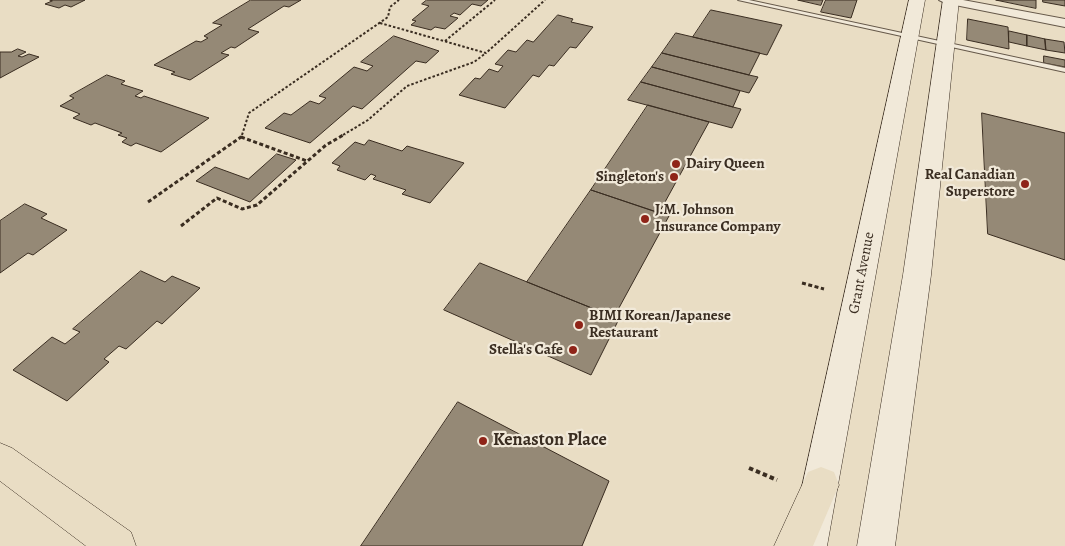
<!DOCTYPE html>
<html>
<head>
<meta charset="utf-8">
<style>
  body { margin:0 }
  canvas { display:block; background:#e9ddc4 }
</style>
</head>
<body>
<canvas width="1065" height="546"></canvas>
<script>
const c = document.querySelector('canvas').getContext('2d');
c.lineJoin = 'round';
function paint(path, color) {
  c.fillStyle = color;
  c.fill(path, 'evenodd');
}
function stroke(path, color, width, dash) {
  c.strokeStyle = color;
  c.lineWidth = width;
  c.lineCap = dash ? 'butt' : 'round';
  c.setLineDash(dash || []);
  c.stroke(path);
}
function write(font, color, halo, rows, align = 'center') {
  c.font = font + ' Alegreya,serif';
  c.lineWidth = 4.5;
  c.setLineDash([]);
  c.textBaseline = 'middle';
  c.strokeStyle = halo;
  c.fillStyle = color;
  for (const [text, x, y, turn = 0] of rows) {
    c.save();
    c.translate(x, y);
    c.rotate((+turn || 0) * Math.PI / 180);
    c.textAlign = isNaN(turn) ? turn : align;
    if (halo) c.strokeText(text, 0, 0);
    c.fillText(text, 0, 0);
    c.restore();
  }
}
const building = new Path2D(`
  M 50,0 L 85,0 L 71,7 L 65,5 L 59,8 L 45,4 L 52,1 Z
  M 251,0 L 301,0 L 289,7 L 284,6 L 248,29 L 259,32 L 235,48 L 231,47 L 221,53 L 229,55 L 190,80 L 171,74 L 175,72 L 154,65 L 196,41 L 201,42 L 208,38 L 204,36 L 222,25 L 213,23 Z
  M 427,0 L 488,0 L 481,6 L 472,4 L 460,15 L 454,13 L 450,16 L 458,18 L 445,29 L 435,27 L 431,30 L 411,25 L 416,21 L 412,20 L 429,6 L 422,4 Z
  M 798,0 L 823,0 L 821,5 Z
  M 826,0 L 857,0 L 851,18 L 821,12 Z
  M 996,0 L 1036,0 L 1036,8 Z
  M 1043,0 L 1065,0 L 1065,6 L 1043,2 Z
  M 711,10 L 782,25 L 767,55 L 693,37 Z
  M 558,15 L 573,19 L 571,22 L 593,27 L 576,48 L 570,47 L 554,66 L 549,65 L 539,77 L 533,75 L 505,108 L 459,95 L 475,78 L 480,79 L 489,69 L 498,72 L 503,66 L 495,64 L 508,50 L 516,52 L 527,40 L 533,42 Z
  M 968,19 L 1008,27 L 1009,49 L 967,40 Z
  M 1009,31 L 1027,35 L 1027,46 L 1009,42 Z
  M 676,33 L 693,37 L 760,53 L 749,75 L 662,53 Z
  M 1027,35 L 1045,39 L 1046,50 L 1027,46 Z
  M 394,36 L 439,51 L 426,63 L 416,61 L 362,109 L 353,106 L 310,143 L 265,128 L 284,113 L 291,115 L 310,101 L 319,104 L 326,98 L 319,96 L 354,67 L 367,71 L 373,66 L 361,62 Z
  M 1045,39 L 1064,42 L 1065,53 L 1046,50 Z
  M 18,49 L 26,52 L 18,56 L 22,57 L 29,54 L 39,57 L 0,78 L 0,52 L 11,52 Z
  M 662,53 L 749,75 L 758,77 L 749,93 L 652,67 Z
  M 1044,56 L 1065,60 L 1065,67 L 1044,63 Z
  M 652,67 L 740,91 L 733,107 L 641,82 Z
  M 107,75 L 125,81 L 121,84 L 143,91 L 135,96 L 141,98 L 144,96 L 209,118 L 161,152 L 136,143 L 131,146 L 122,142 L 127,138 L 118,135 L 122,133 L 95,123 L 91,125 L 73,118 L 80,114 L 60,106 L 74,98 L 70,96 Z
  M 641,82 L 733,107 L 741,109 L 732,128 L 628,100 Z
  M 648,105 L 709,122 L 659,213 L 591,190 Z
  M 982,113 L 1065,133 L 1065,260 L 988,234 Z
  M 369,140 L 402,151 L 407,146 L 464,163 L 430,203 L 402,194 L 406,190 L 373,179 L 376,176 L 371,174 L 365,180 L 337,170 L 340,166 L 332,163 L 355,142 L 364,145 Z
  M 277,154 L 296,160 L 250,202 L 196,181 L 215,167 L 248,179 Z
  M 591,190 L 669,216 L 614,317 L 527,282 Z
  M 25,204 L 47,214 L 41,218 L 67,230 L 33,255 L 28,253 L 0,273 L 0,221 Z
  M 480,263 L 619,319 L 591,375 L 444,310 Z
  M 141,271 L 165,282 L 172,276 L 200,288 L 162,324 L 157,321 L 126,349 L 119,346 L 104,359 L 109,362 L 67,401 L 13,370 L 52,337 L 65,344 L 80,332 L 73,329 Z
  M 458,402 L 609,481 L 582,546 L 361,546 Z`);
paint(building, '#958976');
stroke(building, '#3a2d21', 1);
const lane = new Path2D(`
  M 738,0 L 749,0 L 1065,68 L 1065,72 Z`);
const street = new Path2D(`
  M 939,0 L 963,0 L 1065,19 L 1065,27 L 945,3 Z`);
const secondary = new Path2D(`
  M 909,0 L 925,0 L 827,546 L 789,546 Z
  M 943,0 L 959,0 L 931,275 L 895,546 L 857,546 L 903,275 Z`);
const primary = new Path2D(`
  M 0,443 L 12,448 L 131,532 L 136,546 L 86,546 L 0,481 Z
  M 821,467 L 834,472 L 839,485 L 813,546 L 774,546 L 808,472 Z`);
stroke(lane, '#66594a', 2);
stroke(street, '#66594a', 2);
stroke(secondary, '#3a2d21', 1);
stroke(primary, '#3a2d21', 1);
stroke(new Path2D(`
  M 380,23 L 486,53 L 545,0
  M 445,41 L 495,0
  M 242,135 L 249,113 L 388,17 L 390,7 L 399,0
  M 343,135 L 368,120 L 407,86 L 474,62 L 486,53`), '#3a2d21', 2, [2.5, 2]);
stroke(new Path2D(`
  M 241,137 L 307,161
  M 148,202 L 241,137 L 242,134
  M 181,226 L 217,198 L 242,209 L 257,205 L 326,145 L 345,134
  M 802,283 L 824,289`), '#3a2d21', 3, [4, 2.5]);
stroke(new Path2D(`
  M 749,468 L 777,480`), '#3a2d21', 4, [4.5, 3]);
paint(lane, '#f1e9d9');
paint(street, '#f1e9d9');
paint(secondary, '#f1e9d9');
paint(primary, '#e9ddc4');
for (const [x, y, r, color] of [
  [676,164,5,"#8f2418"],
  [674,177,5,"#8f2418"],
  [1025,184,5,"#8f2418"],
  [645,219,5,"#8f2418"],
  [579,325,5,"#8f2418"],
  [573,350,5,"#8f2418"],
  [483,441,5,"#8f2418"]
]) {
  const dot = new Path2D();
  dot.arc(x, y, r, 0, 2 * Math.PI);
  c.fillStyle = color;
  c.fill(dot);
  stroke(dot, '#f1e9d9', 2);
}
write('bold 15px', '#3a2d21', '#f1e9d9', [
  ["Dairy Queen",686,164],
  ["Real Canadian",1015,175,"right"],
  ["Superstore",1015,192,"right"],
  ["Singleton's",664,177,"right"],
  ["J.M. Johnson",655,210],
  ["Insurance Company",655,227],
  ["BIMI Korean/Japanese",589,316],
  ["Restaurant",589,333],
  ["Stella's Cafe",563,350,"right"]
], 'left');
write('15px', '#3a2d21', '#f1e9d9', [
  ["Grant Avenue",862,273,-79]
]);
write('bold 18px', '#3a2d21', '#f1e9d9', [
  ["Kenaston Place",493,441]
], 'left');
</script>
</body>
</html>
